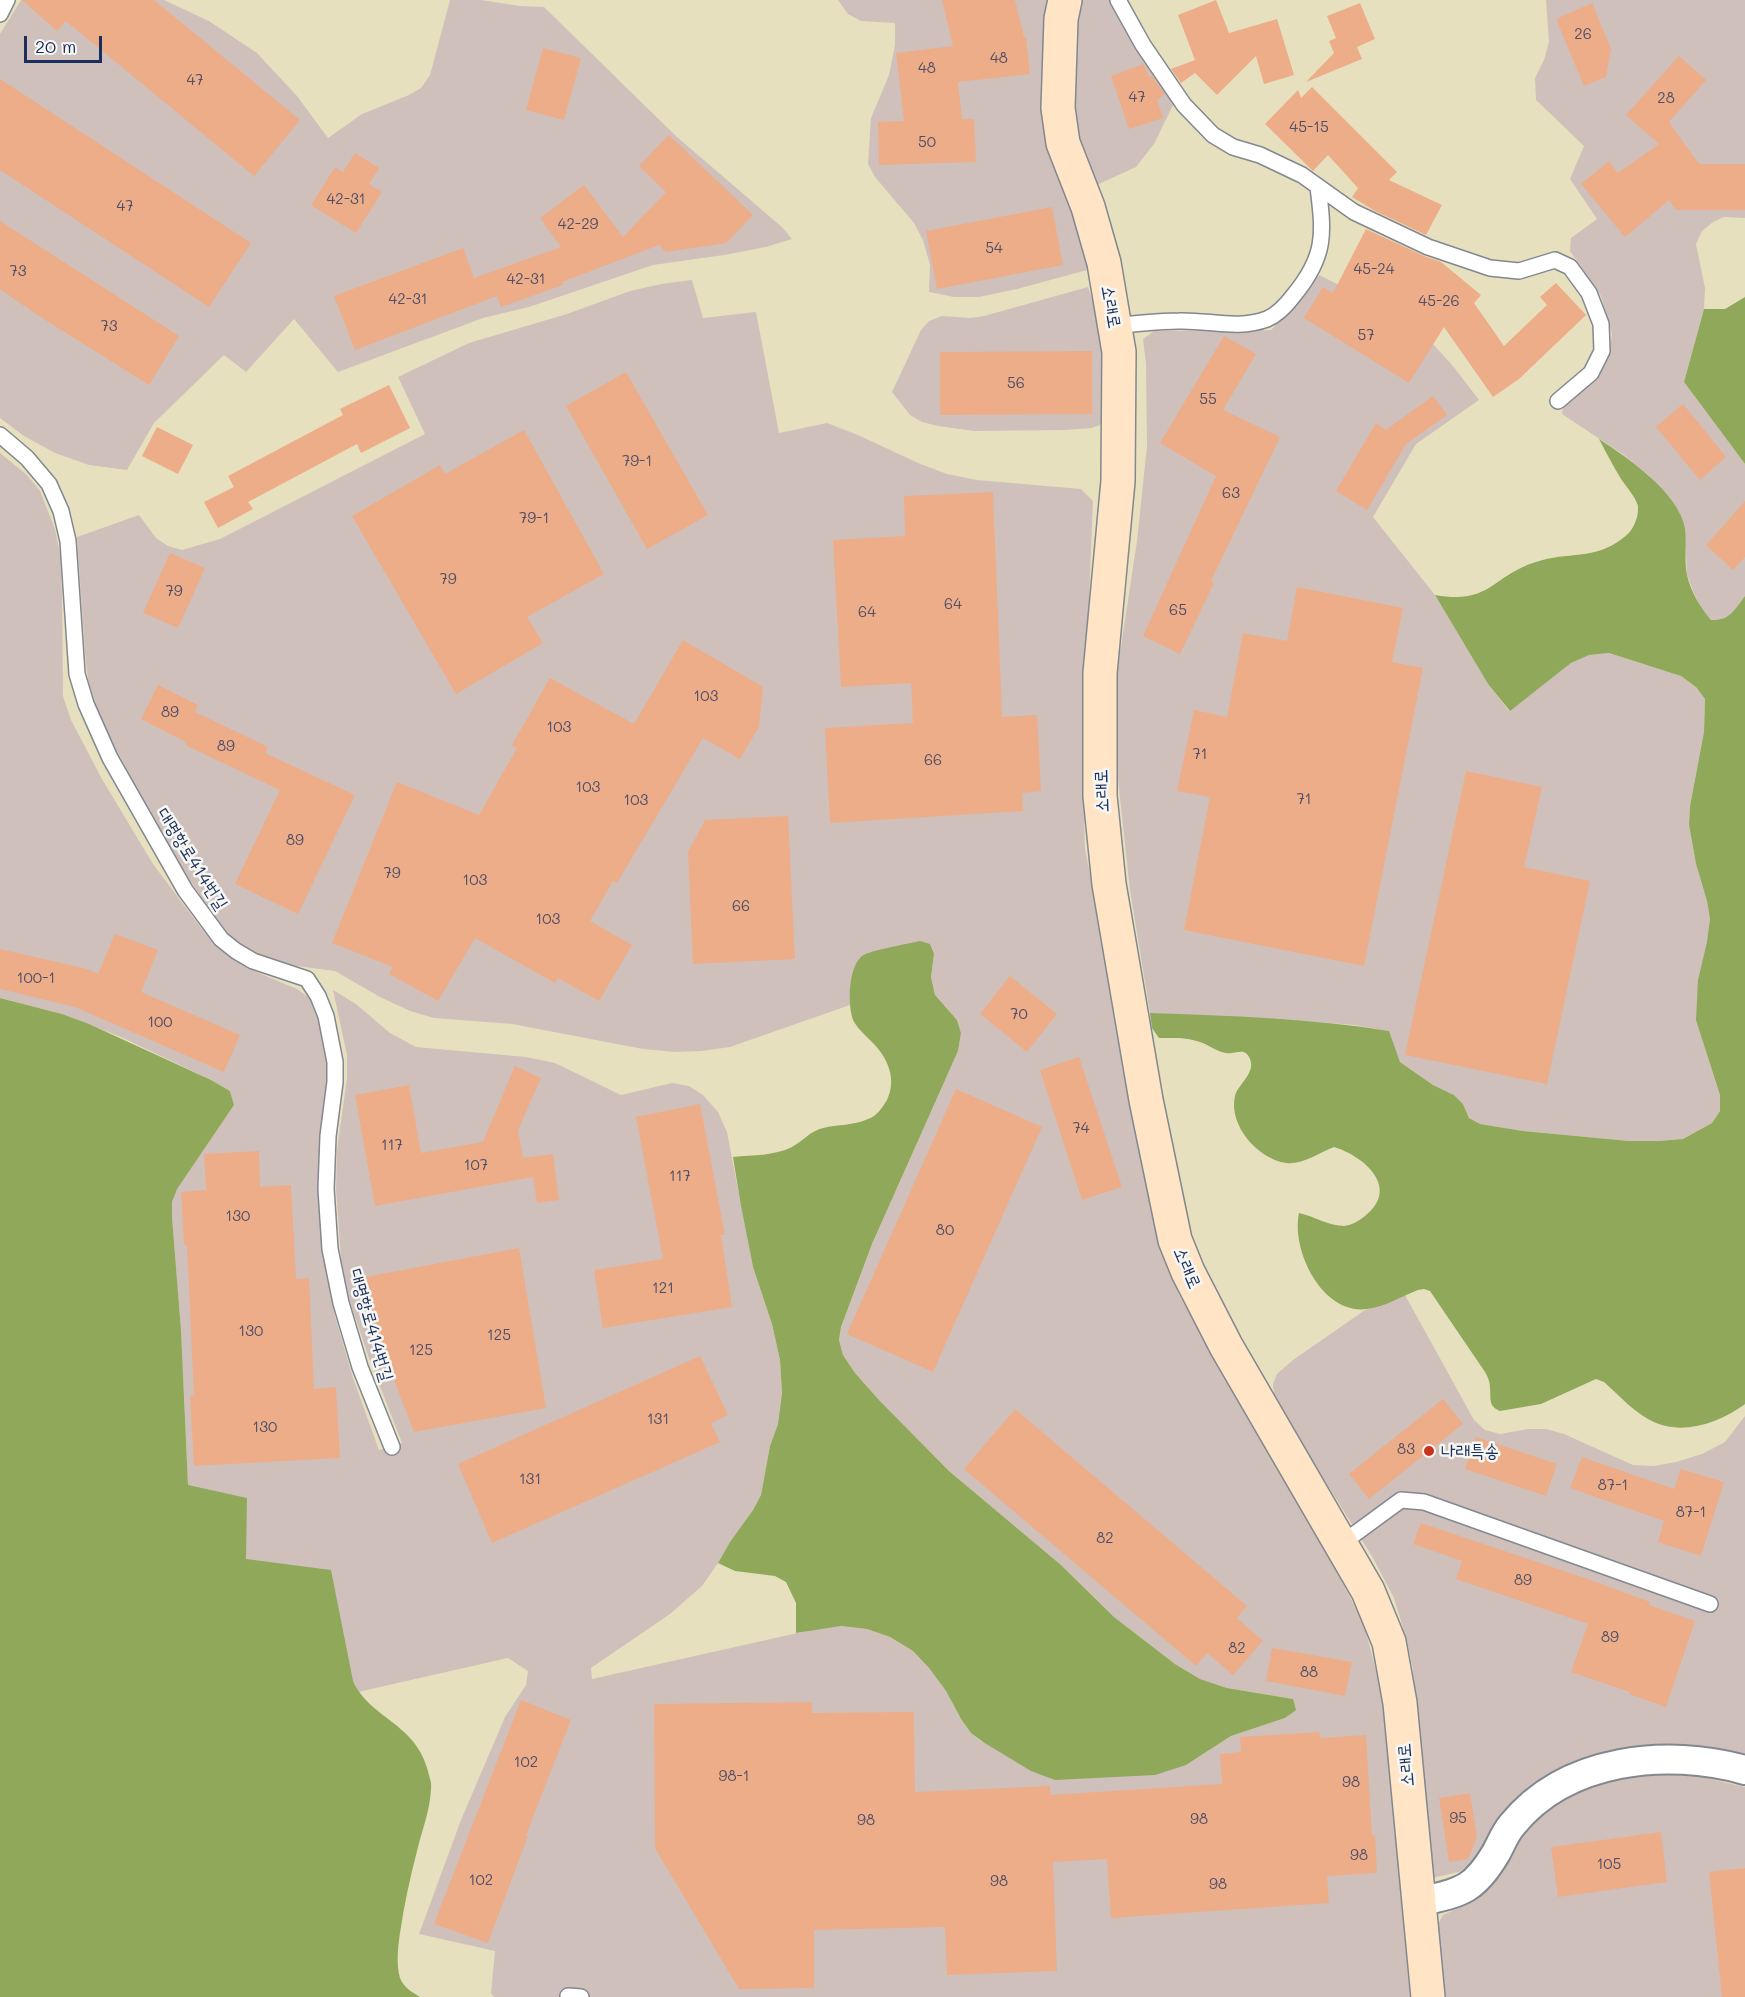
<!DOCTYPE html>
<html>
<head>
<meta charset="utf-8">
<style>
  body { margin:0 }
  #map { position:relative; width:1745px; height:1997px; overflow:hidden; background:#e7e0be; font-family:Mali,sans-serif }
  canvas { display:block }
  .scale { position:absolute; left:24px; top:36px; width:78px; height:27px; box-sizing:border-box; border:3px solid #1b2f5e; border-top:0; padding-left:8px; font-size:18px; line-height:21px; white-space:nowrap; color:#1b2f5e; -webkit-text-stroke:4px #f6f6f2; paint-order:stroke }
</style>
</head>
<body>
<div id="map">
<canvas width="1745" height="1997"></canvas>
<div class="scale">20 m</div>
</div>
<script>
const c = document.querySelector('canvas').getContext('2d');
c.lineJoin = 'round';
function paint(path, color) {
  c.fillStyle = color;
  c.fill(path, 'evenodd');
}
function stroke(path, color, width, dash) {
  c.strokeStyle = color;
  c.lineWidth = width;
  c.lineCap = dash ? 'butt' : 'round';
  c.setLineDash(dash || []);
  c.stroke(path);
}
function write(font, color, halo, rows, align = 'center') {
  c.font = font + ' Mali,"Poor Story",sans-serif';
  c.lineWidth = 5;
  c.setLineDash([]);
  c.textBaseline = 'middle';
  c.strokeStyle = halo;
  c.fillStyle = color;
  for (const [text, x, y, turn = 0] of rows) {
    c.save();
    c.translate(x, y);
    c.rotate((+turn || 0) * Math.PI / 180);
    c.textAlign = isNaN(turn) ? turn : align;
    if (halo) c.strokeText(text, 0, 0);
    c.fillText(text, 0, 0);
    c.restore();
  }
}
paint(new Path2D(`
  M 21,0 L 164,0 L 209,21 L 257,53 L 297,96 L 328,138 L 362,114 L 409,95 L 421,88 L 430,75 L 450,0 L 481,0 L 520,6 L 544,7 L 677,137 L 783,228 L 792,239 L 766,247 L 724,255 L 653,265 L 529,307 L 483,318 L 338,372 L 294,319 L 246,372 L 224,355 L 154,423 L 127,470 L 89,465 L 55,453 L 24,436 L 0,418 L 0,34 Z
  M 838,0 L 1051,0 L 1088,261 L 1087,270 L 1017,289 L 979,297 L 954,297 L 929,292 L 930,265 L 923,240 L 914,223 L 875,177 L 868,164 L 871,118 L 889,75 L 895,45 L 895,23 L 861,21 L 848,14 Z
  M 1078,0 L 1114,0 L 1175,101 L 1154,144 L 1136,167 L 1090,188 L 1071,126 Z
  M 1546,0 L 1745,0 L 1745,218 L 1724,217 L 1713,222 L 1702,231 L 1696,244 L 1705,288 L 1704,309 L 1684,382 L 1745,464 L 1745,596 L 1731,615 L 1722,621 L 1711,620 L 1701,608 L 1693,591 L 1687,574 L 1685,527 L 1679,512 L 1669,497 L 1647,474 L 1624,455 L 1562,414 L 1563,407 L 1593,381 L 1602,370 L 1609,357 L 1612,334 L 1601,296 L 1570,251 L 1571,238 L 1597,219 L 1570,179 L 1584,146 L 1536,100 L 1535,78 L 1544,60 L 1549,42 Z
  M 1319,275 L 1377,304 L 1431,342 L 1453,366 L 1479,400 L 1416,444 L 1373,517 L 1435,595 L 1488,684 L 1509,711 L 1571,663 L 1589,655 L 1609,653 L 1681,676 L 1696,687 L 1705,699 L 1704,732 L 1690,806 L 1689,825 L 1696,864 L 1707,901 L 1710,919 L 1703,1041 L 1720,1095 L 1720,1111 L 1712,1123 L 1683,1139 L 1658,1141 L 1629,1141 L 1523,1131 L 1480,1124 L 1469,1118 L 1463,1104 L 1454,1095 L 1433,1085 L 1400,1062 L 1388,1031 L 1354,1025 L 1303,1021 L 1150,1013 L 1130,890 L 1118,780 L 1116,720 L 1116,679 L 1137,541 L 1147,446 L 1146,364 L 1143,339 L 1154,331 L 1271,330 L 1294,306 Z
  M 692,280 L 703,318 L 756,312 L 779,433 L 827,423 L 858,435 L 918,463 L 947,474 L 977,480 L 1081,489 L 1093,501 L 1084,721 L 1083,783 L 1085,849 L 1169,1268 L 1180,1297 L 1291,1484 L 1364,1624 L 1383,1698 L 1410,1997 L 494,1997 L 491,1993 L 495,1951 L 419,1934 L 461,1820 L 505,1717 L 526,1685 L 528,1671 L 508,1658 L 358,1692 L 353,1681 L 246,1559 L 188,1485 L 181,1330 L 172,1217 L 172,1202 L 176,1189 L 234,1105 L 230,1091 L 211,1080 L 121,1037 L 62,1014 L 0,998 L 0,453 L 27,475 L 40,491 L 55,529 L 60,554 L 62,595 L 63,696 L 71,720 L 102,779 L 153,864 L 201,928 L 224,952 L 247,968 L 297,989 L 307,996 L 314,1005 L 320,1019 L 329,1073 L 320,1140 L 319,1198 L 322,1251 L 335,1316 L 353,1378 L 379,1450 L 402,1443 L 369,1358 L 350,1302 L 341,1259 L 336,1188 L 337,1150 L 347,1078 L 347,1055 L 333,990 L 356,1004 L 390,1033 L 416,1047 L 526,1057 L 555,1063 L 621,1095 L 672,1083 L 689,1086 L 703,1095 L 718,1112 L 727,1132 L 753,1267 L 772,1324 L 780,1360 L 782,1393 L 778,1424 L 770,1446 L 761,1495 L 753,1510 L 730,1542 L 718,1563 L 702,1586 L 670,1614 L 591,1668 L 592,1679 L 811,1630 L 841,1626 L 867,1629 L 890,1637 L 913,1651 L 929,1668 L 946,1691 L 961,1719 L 971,1733 L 982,1742 L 1186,1765 L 1231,1736 L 1285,1718 L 1293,1699 L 1227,1688 L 1200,1679 L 1175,1664 L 1114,1617 L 1061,1565 L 949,1471 L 879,1400 L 855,1373 L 843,1355 L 839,1340 L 841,1327 L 872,1244 L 958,1051 L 961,1033 L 957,1020 L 935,995 L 931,977 L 934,954 L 851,981 L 850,1005 L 730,1047 L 702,1051 L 676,1052 L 643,1049 L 512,1024 L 434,1018 L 410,1011 L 380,997 L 335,971 L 282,964 L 256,955 L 240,945 L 227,934 L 187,876 L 155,821 L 114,746 L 95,704 L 88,679 L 85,653 L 77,537 L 139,515 L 156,538 L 168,546 L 182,550 L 220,539 L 425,434 L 398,377 L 469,343 L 567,314 L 630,291 L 661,284 Z
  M 1088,287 L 1097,313 L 1105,343 L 1105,418 L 1100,425 L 1092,428 L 1065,430 L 974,431 L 938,426 L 922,422 L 910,415 L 892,392 L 921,330 L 929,321 L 942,316 L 970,318 L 984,316 Z
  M 1405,1295 L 1474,1420 L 1485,1430 L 1500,1434 L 1528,1429 L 1546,1429 L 1564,1434 L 1633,1465 L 1654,1466 L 1676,1462 L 1702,1454 L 1725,1442 L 1745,1416 L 1745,1758 L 1667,1746 L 1633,1748 L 1594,1756 L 1559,1768 L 1535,1782 L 1513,1801 L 1473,1863 L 1459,1872 L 1427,1879 L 1414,1708 L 1413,1670 L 1407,1641 L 1394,1598 L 1373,1558 L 1275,1401 L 1273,1384 L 1277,1374 L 1293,1360 L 1365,1310 L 1388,1303 Z
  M 1663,1772 L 1693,1775 L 1745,1787 L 1745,1997 L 1441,1997 L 1435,1929 L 1443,1915 L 1465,1905 L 1476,1897 L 1527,1826 L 1548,1805 L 1611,1776 Z`), '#d0c0bc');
paint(new Path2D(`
  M 1745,297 L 1745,464 L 1684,382 L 1704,309 L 1725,309 Z
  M 1599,439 C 1628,458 1678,492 1685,528 C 1687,543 1684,560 1687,575 C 1691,592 1700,607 1711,620 C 1730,621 1734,610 1745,596 L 1745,1404 C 1721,1422 1685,1435 1656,1423 C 1635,1414 1620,1396 1604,1382 L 1596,1379 L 1541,1404 L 1500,1411 C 1488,1406 1491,1399 1490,1388 C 1490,1382 1488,1377 1485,1372 L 1430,1291 L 1424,1289 L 1418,1290 C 1402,1296 1385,1307 1367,1309 C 1322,1315 1291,1250 1299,1213 C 1313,1216 1330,1226 1344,1226 C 1352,1225 1359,1221 1365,1216 C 1401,1188 1364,1156 1334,1147 C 1319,1153 1302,1165 1286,1163 C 1258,1159 1228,1125 1235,1096 C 1238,1084 1256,1073 1250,1059 C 1245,1046 1234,1055 1226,1053 C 1217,1052 1209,1045 1200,1042 C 1187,1037 1173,1038 1159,1038 L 1152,1028 L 1150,1013 C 1230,1016 1310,1018 1389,1031 L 1400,1062 L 1433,1085 L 1454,1095 L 1463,1104 L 1469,1118 L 1480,1124 L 1523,1131 L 1629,1141 L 1658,1141 L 1683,1139 L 1712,1123 L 1720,1111 L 1720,1095 L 1696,1020 L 1698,980 L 1707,942 L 1710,919 L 1707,901 L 1696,864 L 1689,825 L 1690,806 L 1704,732 L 1705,699 L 1696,687 L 1681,676 L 1609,653 L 1589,655 L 1571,663 L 1510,711 L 1488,684 L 1435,595 C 1491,605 1491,576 1536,562 C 1568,551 1594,561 1623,538 C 1629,534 1634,527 1636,520 C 1638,516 1638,510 1638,506 C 1635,496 1627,488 1621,479 C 1613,466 1606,452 1599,439 Z
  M 920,941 L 930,944 L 934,954 L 931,977 L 935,995 L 957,1020 L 961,1033 L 958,1051 L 872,1244 L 841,1327 L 839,1340 L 843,1355 L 855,1373 L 879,1400 L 949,1471 L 1061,1565 L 1114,1617 L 1175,1664 L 1200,1679 L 1227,1688 L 1293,1699 L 1296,1710 L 1285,1718 L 1231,1736 L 1186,1765 L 1155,1775 L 1055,1780 L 1031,1771 L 983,1742 L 971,1733 L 961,1719 L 946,1691 L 929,1668 L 913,1651 L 890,1637 L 867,1629 L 841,1626 L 796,1633 L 796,1603 L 786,1582 L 775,1576 L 735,1571 L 718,1563 L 730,1542 L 753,1510 L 761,1495 L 770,1446 L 778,1424 L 782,1393 L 780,1360 L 772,1324 L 753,1267 L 741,1206 L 733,1157 C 753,1155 774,1156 792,1147 C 803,1141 810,1131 823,1128 C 838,1124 853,1126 868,1119 C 877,1116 882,1108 887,1100 C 897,1079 888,1058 872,1042 C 866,1036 859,1030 854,1022 C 847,1007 848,967 862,956 C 870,950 908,944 920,941 Z
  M 0,998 L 62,1014 L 89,1024 L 211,1080 L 230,1091 L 234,1105 L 177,1189 L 172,1202 L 172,1217 L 181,1330 L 188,1485 L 247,1498 L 246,1559 L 331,1570 L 353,1681 C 370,1719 415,1722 428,1771 C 429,1777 432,1782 431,1789 C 430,1811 422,1830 417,1851 C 410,1878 404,1905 400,1933 C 398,1946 396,1965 400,1978 C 404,1988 412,1992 420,1997 L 0,1997 Z`), '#8fa85a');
paint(new Path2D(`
  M 22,0 L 154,0 L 300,120 L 254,176 L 66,21 L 57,31 Z
  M 942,0 L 1015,0 L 1024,37 L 1026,37 L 1030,74 L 958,82 L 962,119 L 974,119 L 976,162 L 879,165 L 878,122 L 904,121 L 896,53 L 953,46 Z
  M 1216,0 L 1229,33 L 1277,19 L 1294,75 L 1264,84 L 1256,56 L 1217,95 L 1195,73 L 1181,83 L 1171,69 L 1195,60 L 1178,15 Z
  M 1360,3 L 1375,39 L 1357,47 L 1362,59 L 1306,82 L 1334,53 L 1329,41 L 1336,38 L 1327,16 Z
  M 1592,3 L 1611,49 L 1606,77 L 1584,86 L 1556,19 Z
  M 543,48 L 581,58 L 564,120 L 526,110 Z
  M 1679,56 L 1706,80 L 1669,122 L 1699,164 L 1745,164 L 1745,210 L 1676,210 L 1669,200 L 1625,237 L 1581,184 L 1609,161 L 1618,173 L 1659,144 L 1626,115 Z
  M 1144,64 L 1149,77 L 1152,76 L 1165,94 L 1157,100 L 1163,118 L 1129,129 L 1111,76 Z
  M 0,79 L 251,243 L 209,307 L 0,170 Z
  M 1312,87 L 1397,172 L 1389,180 L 1442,205 L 1426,235 L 1375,211 L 1352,197 L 1358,188 L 1328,155 L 1313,171 L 1265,124 L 1298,90 L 1301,98 Z
  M 669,135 L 753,215 L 726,243 L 666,252 L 659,245 L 562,282 L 563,285 L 501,307 L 497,296 L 355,350 L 334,296 L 463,248 L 474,278 L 561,247 L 540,218 L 584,185 L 623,237 L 666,192 L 639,166 Z
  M 355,153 L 379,168 L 369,184 L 382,192 L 356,233 L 311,205 L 335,167 L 343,172 Z
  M 1052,207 L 1063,265 L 937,289 L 926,231 Z
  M 0,221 L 179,336 L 149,385 L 39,316 L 0,289 Z
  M 1366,229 L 1424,256 L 1441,262 L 1481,295 L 1474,303 L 1504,346 L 1547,305 L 1540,297 L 1556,283 L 1586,315 L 1519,379 L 1493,397 L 1444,327 L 1409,383 L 1304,318 L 1323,287 L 1333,293 Z
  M 1224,336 L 1256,354 L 1223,410 L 1280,437 L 1211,581 L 1214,583 L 1180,654 L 1143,636 L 1216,476 L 1160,443 Z
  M 1092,351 L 1092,414 L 940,415 L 940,352 Z
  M 626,372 L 708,515 L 647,549 L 566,406 Z
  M 389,385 L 410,428 L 361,453 L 357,444 L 248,502 L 253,509 L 218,528 L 204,502 L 234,487 L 228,476 L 343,415 L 340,409 Z
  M 1433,396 L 1447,415 L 1406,444 L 1367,510 L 1336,491 L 1376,423 L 1386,430 Z
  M 1683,404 L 1726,457 L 1700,480 L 1656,427 Z
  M 157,427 L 193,445 L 178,474 L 142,456 Z
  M 524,430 L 604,574 L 527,617 L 543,643 L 456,694 L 352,516 L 440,465 L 445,474 Z
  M 993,492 L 1002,717 L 1037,715 L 1041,791 L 1022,793 L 1023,811 L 830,823 L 825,728 L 913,723 L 911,683 L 841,687 L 833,540 L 905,536 L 904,496 Z
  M 1745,501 L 1745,557 L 1733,570 L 1706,545 Z
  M 170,553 L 205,568 L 178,628 L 143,613 Z
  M 1297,587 L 1403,608 L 1392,662 L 1423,668 L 1364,966 L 1184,930 L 1210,797 L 1177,791 L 1194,710 L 1227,717 L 1243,633 L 1287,641 Z
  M 683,640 L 763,687 L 759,727 L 740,759 L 703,738 L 617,883 L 613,881 L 590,921 L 632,945 L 599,1001 L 558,978 L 555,983 L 475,938 L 438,1001 L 389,974 L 393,967 L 332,943 L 397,782 L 479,815 L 517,748 L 512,745 L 550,678 L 634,724 Z
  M 158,685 L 198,705 L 195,712 L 268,747 L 265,753 L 355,795 L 298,914 L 235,884 L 280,790 L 185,745 L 186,742 L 141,719 Z
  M 1466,771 L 1542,787 L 1524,867 L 1590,881 L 1547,1084 L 1405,1055 Z
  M 788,816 L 795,959 L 693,964 L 688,852 L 705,820 Z
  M 115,934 L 158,950 L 141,992 L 240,1035 L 224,1072 L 75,1007 L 0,989 L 0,949 L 87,969 L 98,974 Z
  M 1010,976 L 1057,1014 L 1027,1052 L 980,1014 Z
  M 1079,1057 L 1122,1187 L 1082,1200 L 1040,1070 Z
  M 515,1066 L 541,1078 L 518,1130 L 523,1158 L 553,1154 L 559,1200 L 537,1203 L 533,1177 L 375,1206 L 355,1095 L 409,1085 L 421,1153 L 483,1142 Z
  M 956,1089 L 1042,1127 L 933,1372 L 847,1334 Z
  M 700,1104 L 725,1235 L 721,1235 L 732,1307 L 603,1328 L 594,1270 L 663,1259 L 636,1117 Z
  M 259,1151 L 260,1187 L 291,1185 L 296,1279 L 309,1278 L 314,1389 L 336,1387 L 340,1458 L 194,1466 L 190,1396 L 194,1395 L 187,1245 L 184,1245 L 181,1192 L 206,1190 L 204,1154 Z
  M 519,1248 L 546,1408 L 414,1432 L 355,1279 Z
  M 700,1356 L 728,1415 L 711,1423 L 720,1442 L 492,1543 L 458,1464 Z
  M 1443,1399 L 1463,1424 L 1369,1499 L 1349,1474 Z
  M 1015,1409 L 1247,1606 L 1237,1618 L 1263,1641 L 1233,1675 L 1207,1653 L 1196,1666 L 964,1469 Z
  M 1476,1437 L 1557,1464 L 1546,1496 L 1465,1469 Z
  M 1582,1457 L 1674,1489 L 1681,1469 L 1724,1482 L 1701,1556 L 1658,1542 L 1664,1521 L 1570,1488 Z
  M 1421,1523 L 1591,1580 L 1650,1602 L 1649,1605 L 1695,1621 L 1666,1707 L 1629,1694 L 1630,1692 L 1571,1672 L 1588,1624 L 1456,1579 L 1462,1561 L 1413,1544 Z
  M 1272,1648 L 1352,1662 L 1345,1696 L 1266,1681 Z
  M 521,1700 L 571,1720 L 526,1835 L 528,1836 L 488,1943 L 434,1924 Z
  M 812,1702 L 812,1713 L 914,1712 L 915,1792 L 1050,1786 L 1050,1795 L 1222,1784 L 1220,1754 L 1241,1752 L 1240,1737 L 1319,1732 L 1320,1738 L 1366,1735 L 1372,1835 L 1375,1835 L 1377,1873 L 1327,1876 L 1329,1903 L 1111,1918 L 1107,1859 L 1053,1862 L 1057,1971 L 947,1975 L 945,1927 L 814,1930 L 814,1988 L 739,1989 L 655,1848 L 654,1704 Z
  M 1470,1793 L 1477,1837 L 1468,1859 L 1449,1862 L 1439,1798 Z
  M 1661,1832 L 1667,1882 L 1558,1897 L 1551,1847 Z
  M 1745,1868 L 1745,1997 L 1722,1997 L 1709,1872 Z`), '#ecad88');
const lane = new Path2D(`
  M 1118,0 L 1143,45 L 1184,105 L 1213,135 L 1233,147 L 1260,155 L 1302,175 L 1354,212 L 1428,247 L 1490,268 L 1519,271 L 1555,260 L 1570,267 L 1589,293 L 1601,324 L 1602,351 L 1591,373 L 1558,401
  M 0,14 L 7,0
  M 1115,325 C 1136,324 1158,321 1179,321 C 1209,320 1238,330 1267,319 C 1277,315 1288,303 1294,295 C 1326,256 1324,234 1318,187
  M 0,435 L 27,458 L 49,484 L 61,511 L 68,541 L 77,674 L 86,704 L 110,758 L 185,890 L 221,939 L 236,951 L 253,961 L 307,979 L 318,996 L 326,1016 L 335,1062 L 335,1082 L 328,1136 L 326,1189 L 330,1249 L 341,1303 L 360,1367 L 392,1447
  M 1341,1544 L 1401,1500 L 1424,1502 L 1710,1604
  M 568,1996 L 581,1997`);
const street = new Path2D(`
  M 1419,1902 C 1460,1892 1473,1892 1496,1853 C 1501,1844 1505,1833 1512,1825 C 1566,1758 1667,1748 1745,1770`);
const secondary = new Path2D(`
  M 1065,0 L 1061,19 L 1058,108 L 1063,143 L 1088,207 L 1104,263 L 1119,352 L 1118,481 L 1100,673 L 1100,796 L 1109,884 L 1146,1100 L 1175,1240 L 1188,1272 L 1226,1346 L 1368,1591 L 1389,1642 L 1400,1703 L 1428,1997`);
stroke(lane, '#81888e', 18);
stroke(street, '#81888e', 32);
stroke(secondary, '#81888e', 36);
stroke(lane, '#fff', 15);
stroke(street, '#fff', 28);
stroke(secondary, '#ffe4c6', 33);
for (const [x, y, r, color] of [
  [1429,1451,6,"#c8321e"]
]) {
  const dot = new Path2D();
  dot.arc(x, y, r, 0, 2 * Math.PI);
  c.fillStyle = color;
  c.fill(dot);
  stroke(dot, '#f6f6f2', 2);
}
write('15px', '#4f4e68', null, [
  ["26",1583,34],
  ["48",999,58],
  ["48",927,68],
  ["47",195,80],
  ["47",1137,97],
  ["28",1666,98],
  ["45-15",1309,127],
  ["50",927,142],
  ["42-31",346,199],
  ["47",125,206],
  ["42-29",578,224],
  ["54",994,248],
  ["45-24",1374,269],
  ["73",18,271],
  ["42-31",526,279],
  ["42-31",408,299],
  ["45-26",1439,301],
  ["73",109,326],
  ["57",1366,335],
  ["56",1016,383],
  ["55",1208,399],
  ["79-1",637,461],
  ["63",1231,493],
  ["79-1",534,518],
  ["79",448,579],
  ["79",174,591],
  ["64",953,604],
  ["65",1178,610],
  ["64",867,612],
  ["103",706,696],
  ["89",170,712],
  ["103",559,727],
  ["89",226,746],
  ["71",1200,754],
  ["66",933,760],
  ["103",588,787],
  ["71",1304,799],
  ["103",636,800],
  ["89",295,840],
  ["79",392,873],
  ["103",475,880],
  ["66",741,906],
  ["103",548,919],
  ["100-1",36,978],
  ["70",1019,1014],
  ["100",160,1022],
  ["74",1081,1128],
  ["117",392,1145],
  ["107",476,1165],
  ["117",680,1176],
  ["130",238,1216],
  ["80",945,1230],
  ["121",663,1288],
  ["130",251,1331],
  ["125",499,1335],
  ["125",421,1350],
  ["131",658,1419],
  ["130",265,1427],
  ["83",1406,1449],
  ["131",530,1479],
  ["87-1",1613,1485],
  ["87-1",1691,1512],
  ["82",1105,1538],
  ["89",1523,1580],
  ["89",1610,1637],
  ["82",1237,1648],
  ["88",1309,1672],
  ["102",526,1762],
  ["98-1",734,1776],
  ["98",1351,1782],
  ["95",1458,1818],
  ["98",1199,1819],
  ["98",866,1820],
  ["98",1359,1855],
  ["105",1609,1864],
  ["102",481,1880],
  ["98",999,1881],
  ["98",1218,1884]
]);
write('18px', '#1b2f5e', '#f6f6f2', [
  ["소래로",1111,307,80],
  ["소래로",1102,791,-92],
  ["대명항로414번길",192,859,58],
  ["소래로",1187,1268,67],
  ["대명항로414번길",371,1325,74],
  ["소래로",1406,1765,-95]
]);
write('18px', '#1b2f5e', '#f6f6f2', [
  ["나래특송",1441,1451]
], 'left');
</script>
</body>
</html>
